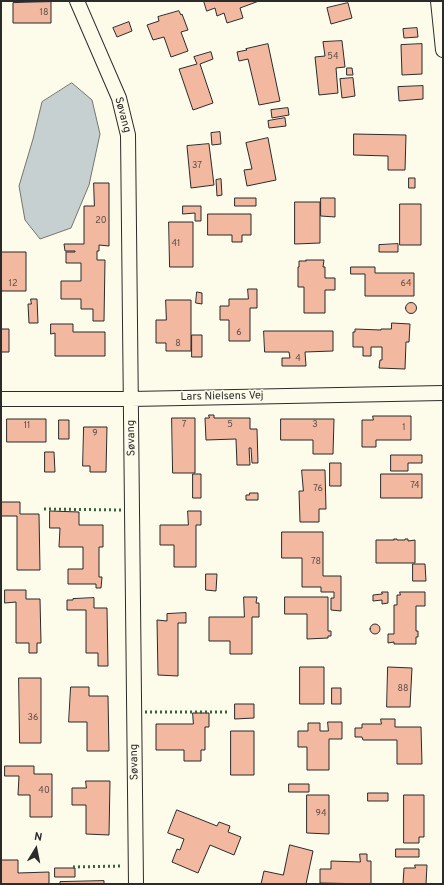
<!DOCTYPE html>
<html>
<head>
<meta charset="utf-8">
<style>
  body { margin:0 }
  #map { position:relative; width:444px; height:885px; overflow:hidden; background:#fdfbea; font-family:Overpass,sans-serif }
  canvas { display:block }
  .frame { position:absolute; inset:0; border:2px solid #2b2b2b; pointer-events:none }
  .north { position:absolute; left:16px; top:829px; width:40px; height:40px; -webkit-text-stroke:3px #fdfbea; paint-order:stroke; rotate:10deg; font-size:11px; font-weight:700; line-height:16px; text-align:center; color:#2b2b2b }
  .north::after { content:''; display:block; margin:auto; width:14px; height:18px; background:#2b2b2b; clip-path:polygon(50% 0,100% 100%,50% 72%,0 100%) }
</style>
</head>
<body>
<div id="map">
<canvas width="444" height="885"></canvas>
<div class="frame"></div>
<div class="north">N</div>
</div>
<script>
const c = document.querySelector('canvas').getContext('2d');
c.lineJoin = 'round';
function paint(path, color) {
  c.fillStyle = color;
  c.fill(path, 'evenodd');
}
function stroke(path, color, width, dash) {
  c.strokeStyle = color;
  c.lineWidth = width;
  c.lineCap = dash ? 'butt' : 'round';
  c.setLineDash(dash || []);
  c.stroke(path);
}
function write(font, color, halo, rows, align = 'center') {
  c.font = font + ' Overpass,sans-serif';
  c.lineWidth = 3;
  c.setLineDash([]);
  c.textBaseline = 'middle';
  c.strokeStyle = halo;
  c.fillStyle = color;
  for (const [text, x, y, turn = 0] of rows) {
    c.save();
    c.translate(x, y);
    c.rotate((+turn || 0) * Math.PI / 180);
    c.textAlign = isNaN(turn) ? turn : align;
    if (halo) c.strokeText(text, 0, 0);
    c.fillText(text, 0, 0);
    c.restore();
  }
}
const water = new Path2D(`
  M 72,83 L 92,100 L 100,134 L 89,185 L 71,228 L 40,239 L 25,220 L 19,186 L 33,139 L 42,102 Z`);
paint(water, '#c7d0d0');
stroke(water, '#74746e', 1);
const building = new Path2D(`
  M 204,1 L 259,1 L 240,8 L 243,18 L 227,23 L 224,13 L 217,16 L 215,8 L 207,11 Z
  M 51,2 L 51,23 L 13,23 L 13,3 Z
  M 348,3 L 352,18 L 331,24 L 327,8 Z
  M 179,11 L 181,15 L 182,14 L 188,30 L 181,32 L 188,51 L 171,57 L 164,37 L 153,40 L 147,25 L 159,21 L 158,17 Z
  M 129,22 L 132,31 L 117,37 L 113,28 Z
  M 417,28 L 418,37 L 404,38 L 403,29 Z
  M 342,41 L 345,67 L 336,68 L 338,93 L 319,95 L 315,57 L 325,56 L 323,42 Z
  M 268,44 L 280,101 L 259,105 L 248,59 L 239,61 L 237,52 L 247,50 L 246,49 Z
  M 422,44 L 422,74 L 402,75 L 401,45 Z
  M 211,52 L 213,59 L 200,64 L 213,103 L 193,110 L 179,69 L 197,64 L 194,57 Z
  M 347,68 L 352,68 L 353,75 L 347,75 Z
  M 353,78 L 355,96 L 342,98 L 340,79 Z
  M 423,86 L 423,99 L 399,101 L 398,87 Z
  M 288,108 L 289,115 L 272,118 L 271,110 Z
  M 285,118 L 286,126 L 269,128 L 268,121 Z
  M 220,132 L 221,144 L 212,145 L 211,133 Z
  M 354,134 L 406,135 L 405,170 L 388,170 L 388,156 L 354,155 Z
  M 268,138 L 276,180 L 247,186 L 244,170 L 252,169 L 246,143 Z
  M 209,144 L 214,185 L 191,188 L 187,146 Z
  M 409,178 L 415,178 L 415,188 L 409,188 Z
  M 221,179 L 222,195 L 217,196 L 216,180 Z
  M 94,183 L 109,183 L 109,246 L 99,245 L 99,251 L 97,251 L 97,260 L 105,260 L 104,321 L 93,321 L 93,309 L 81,309 L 81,299 L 61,299 L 61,281 L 81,281 L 81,263 L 66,263 L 66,252 L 75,252 L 75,251 L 65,251 L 64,244 L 84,244 L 84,206 L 94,206 Z
  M 235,198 L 256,198 L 256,206 L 235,206 Z
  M 321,198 L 335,198 L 335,217 L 321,216 Z
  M 295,202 L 320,202 L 320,243 L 295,244 Z
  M 400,204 L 421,204 L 421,245 L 400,245 Z
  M 183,206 L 201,206 L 201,221 L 195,221 L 195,213 L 183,214 Z
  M 208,214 L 251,214 L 251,235 L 242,235 L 242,242 L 232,242 L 232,235 L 208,235 Z
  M 169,222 L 193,222 L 193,267 L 170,267 Z
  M 398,244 L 398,252 L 379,252 L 379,245 Z
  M 1,252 L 26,252 L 26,291 L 2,291 Z
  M 306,260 L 324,260 L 323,267 L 325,267 L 325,278 L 335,278 L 335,290 L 325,290 L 325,313 L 304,313 L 304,287 L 298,287 L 298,267 L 299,267 L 299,261 L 306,261 Z
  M 351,267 L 375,267 L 375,273 L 414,273 L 414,296 L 365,296 L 365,274 L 351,274 Z
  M 248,289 L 257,289 L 257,308 L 250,308 L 250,341 L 229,341 L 229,320 L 220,320 L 220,306 L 229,306 L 229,299 L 248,299 Z
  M 197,292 L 202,293 L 202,304 L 196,303 Z
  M 31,299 L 37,299 L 38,323 L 29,323 L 28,304 L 31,304 Z
  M 166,300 L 191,300 L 191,351 L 166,351 L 166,343 L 156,343 L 156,320 L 166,320 Z
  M405.5 308a5.5 5.5 0 1 1 11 0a5.5 5.5 0 1 1-11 0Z
  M 392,323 L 410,324 L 409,342 L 406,342 L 405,369 L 379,368 L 380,360 L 382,360 L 382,347 L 371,347 L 371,356 L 363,356 L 363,347 L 353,347 L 353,332 L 355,332 L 355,329 L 381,330 L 381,329 L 391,329 Z
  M 51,324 L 73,324 L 73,332 L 105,332 L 105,356 L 55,356 L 55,333 L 51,334 Z
  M 1,329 L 9,329 L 9,352 L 1,352 Z
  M 264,331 L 333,331 L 333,351 L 305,352 L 306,366 L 282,366 L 282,358 L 290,358 L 289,352 L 265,352 Z
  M 192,335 L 202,335 L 202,357 L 192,357 Z
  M 209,415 L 214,415 L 214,418 L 250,418 L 250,429 L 257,429 L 258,463 L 252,463 L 251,448 L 249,448 L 250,465 L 237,465 L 236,439 L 206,440 L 205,418 L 209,418 Z
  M 373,416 L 411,416 L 411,440 L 376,440 L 376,447 L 362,447 L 362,420 L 373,420 Z
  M 172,418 L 195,418 L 195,473 L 173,473 Z
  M 7,419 L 46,419 L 46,442 L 7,442 Z
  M 281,419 L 334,419 L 333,454 L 313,454 L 313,440 L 281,440 Z
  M 59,420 L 69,420 L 69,439 L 59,439 Z
  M 84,427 L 107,427 L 106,472 L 90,472 L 90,466 L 83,466 Z
  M 45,452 L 54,452 L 55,472 L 45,472 Z
  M 391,455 L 422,455 L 422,463 L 408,463 L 408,471 L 391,471 Z
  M 330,463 L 341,463 L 341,486 L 330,486 Z
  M 302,470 L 325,470 L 326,509 L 319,509 L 319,522 L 300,522 L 299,491 L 303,491 Z
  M 193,474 L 201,474 L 201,498 L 193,498 Z
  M 381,474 L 422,474 L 422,498 L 381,498 Z
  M 250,493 L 258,493 L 258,500 L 246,500 L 246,495 L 249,495 Z
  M 1,502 L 20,502 L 20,514 L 39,514 L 40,570 L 17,570 L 17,516 L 1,516 Z
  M 50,511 L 79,512 L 79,525 L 103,525 L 103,547 L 99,547 L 99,577 L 102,577 L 101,588 L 96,588 L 96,584 L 68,584 L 68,569 L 83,569 L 83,547 L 59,547 L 60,528 L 50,528 Z
  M 188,511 L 201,511 L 201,525 L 196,525 L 196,567 L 174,567 L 174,545 L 160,545 L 160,525 L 188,525 Z
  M 282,532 L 323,532 L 323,576 L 341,576 L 341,611 L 331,610 L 331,598 L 334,598 L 334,592 L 321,592 L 321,587 L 302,587 L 302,558 L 282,558 Z
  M 394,539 L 397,539 L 397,540 L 405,540 L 405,539 L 408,539 L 408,541 L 415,540 L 415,563 L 376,563 L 376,540 L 394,540 Z
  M 413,564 L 425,564 L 426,581 L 413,581 Z
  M 206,574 L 217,574 L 216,591 L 206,590 Z
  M 5,590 L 26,590 L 26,599 L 40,599 L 41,643 L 37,643 L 37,653 L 29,653 L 29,643 L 16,643 L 16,602 L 5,603 Z
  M 382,592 L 388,592 L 388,603 L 382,604 L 382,600 L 373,601 L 373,595 L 382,594 Z
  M 400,592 L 425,592 L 425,606 L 416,606 L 416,631 L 418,631 L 418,637 L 416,637 L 416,644 L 394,644 L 394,642 L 388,643 L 388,634 L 394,634 L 394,605 L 397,605 L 397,595 L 400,595 Z
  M 244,597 L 257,597 L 256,603 L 259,603 L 259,617 L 252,617 L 252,654 L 230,654 L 230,641 L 209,641 L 209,617 L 244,617 Z
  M 285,597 L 328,597 L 328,631 L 331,631 L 331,636 L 328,636 L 328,638 L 307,639 L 307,614 L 285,614 Z
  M 94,598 L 94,608 L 107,608 L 108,666 L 98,666 L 98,653 L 86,653 L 86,610 L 67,610 L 67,600 L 73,600 L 73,599 Z
  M 186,613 L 186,623 L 178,623 L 178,676 L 158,675 L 157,620 L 167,621 L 167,614 Z
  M370 629a5 5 0 1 1 10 0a5 5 0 1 1-10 0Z
  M 300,667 L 324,667 L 324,704 L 300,704 Z
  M 388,667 L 412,668 L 410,707 L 387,707 Z
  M 19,678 L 41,678 L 41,743 L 20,743 Z
  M 71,687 L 89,687 L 89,696 L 108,696 L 109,751 L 87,751 L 87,722 L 69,722 Z
  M 332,688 L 341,688 L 341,704 L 332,704 Z
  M 235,704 L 254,704 L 254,718 L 235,719 Z
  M 193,713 L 209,713 L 209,727 L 205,727 L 205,750 L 201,750 L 201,761 L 184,761 L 184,750 L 156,750 L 156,724 L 193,724 Z
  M 381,719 L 395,719 L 395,727 L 421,727 L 422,764 L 397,764 L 397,740 L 363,740 L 362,737 L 355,737 L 355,728 L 362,728 L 362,724 L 381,724 Z
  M 328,722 L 342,722 L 342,739 L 329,739 L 329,770 L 307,770 L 307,747 L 298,747 L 298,731 L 308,731 L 308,723 L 320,723 L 320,731 L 328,731 Z
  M 231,731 L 254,731 L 254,775 L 231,775 Z
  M 5,766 L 34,766 L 34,774 L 52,774 L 52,817 L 30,817 L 30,795 L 18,795 L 19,776 L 5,776 Z
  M 86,781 L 110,781 L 109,835 L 86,834 L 86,805 L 72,805 L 72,788 L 86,788 Z
  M 289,784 L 309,784 L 309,792 L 289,792 Z
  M 368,793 L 388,793 L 388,801 L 368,801 Z
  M 307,795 L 329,795 L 329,834 L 307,833 Z
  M 404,795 L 424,795 L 424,837 L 419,837 L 419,843 L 404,843 Z
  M 177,810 L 217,826 L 219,822 L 230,826 L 228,832 L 241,837 L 234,855 L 210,845 L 198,873 L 172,862 L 177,849 L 180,850 L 184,839 L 168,833 Z
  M 290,845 L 313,851 L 306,884 L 261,884 L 264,871 L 283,875 Z
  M 396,849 L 419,849 L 419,857 L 396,857 Z
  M 360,854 L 367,854 L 367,861 L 371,861 L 371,884 L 320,883 L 320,869 L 331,869 L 331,861 L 360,862 Z
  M 1,860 L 18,860 L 18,873 L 49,872 L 49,884 L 1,884 Z
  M 415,865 L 427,865 L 426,884 L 403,884 L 404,868 L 415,868 Z
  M 55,868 L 75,868 L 75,877 L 55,877 Z
  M 104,881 L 104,884 L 60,884 L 60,882 Z`);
paint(building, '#f2b8a0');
stroke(building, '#2b2b2b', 1);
const minor = new Path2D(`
  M 77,1 L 119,98 L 128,135 L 136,884
  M 438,1 L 443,50
  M 1,399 L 131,399 L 443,393`);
stroke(minor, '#2b2b2b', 16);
stroke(minor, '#fdfbea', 14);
stroke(new Path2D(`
  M 44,509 L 122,510
  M 145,712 L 230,712
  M 73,867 L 123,866`), '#34623c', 3, [2, 3]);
write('9px', '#5d4e48', null, [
  ["18",44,13],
  ["54",333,57],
  ["37",197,166],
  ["20",101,221],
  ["41",176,244],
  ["12",13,284],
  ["64",406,284],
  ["6",239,333],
  ["8",178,344],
  ["4",298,359],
  ["7",184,425],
  ["5",230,425],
  ["3",315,425],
  ["11",27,426],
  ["1",404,428],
  ["9",95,434],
  ["74",415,486],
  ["76",318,489],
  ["78",316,562],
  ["88",403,689],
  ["36",33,718],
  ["40",44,791],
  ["94",321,814]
]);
write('11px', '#2b2b2b', '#fdfbea', [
  ["Søvang",122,115,75],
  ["Lars Nielsens Vej",222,397,-1],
  ["Søvang",132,438,-91],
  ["Søvang",135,762,-91]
]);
</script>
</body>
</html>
